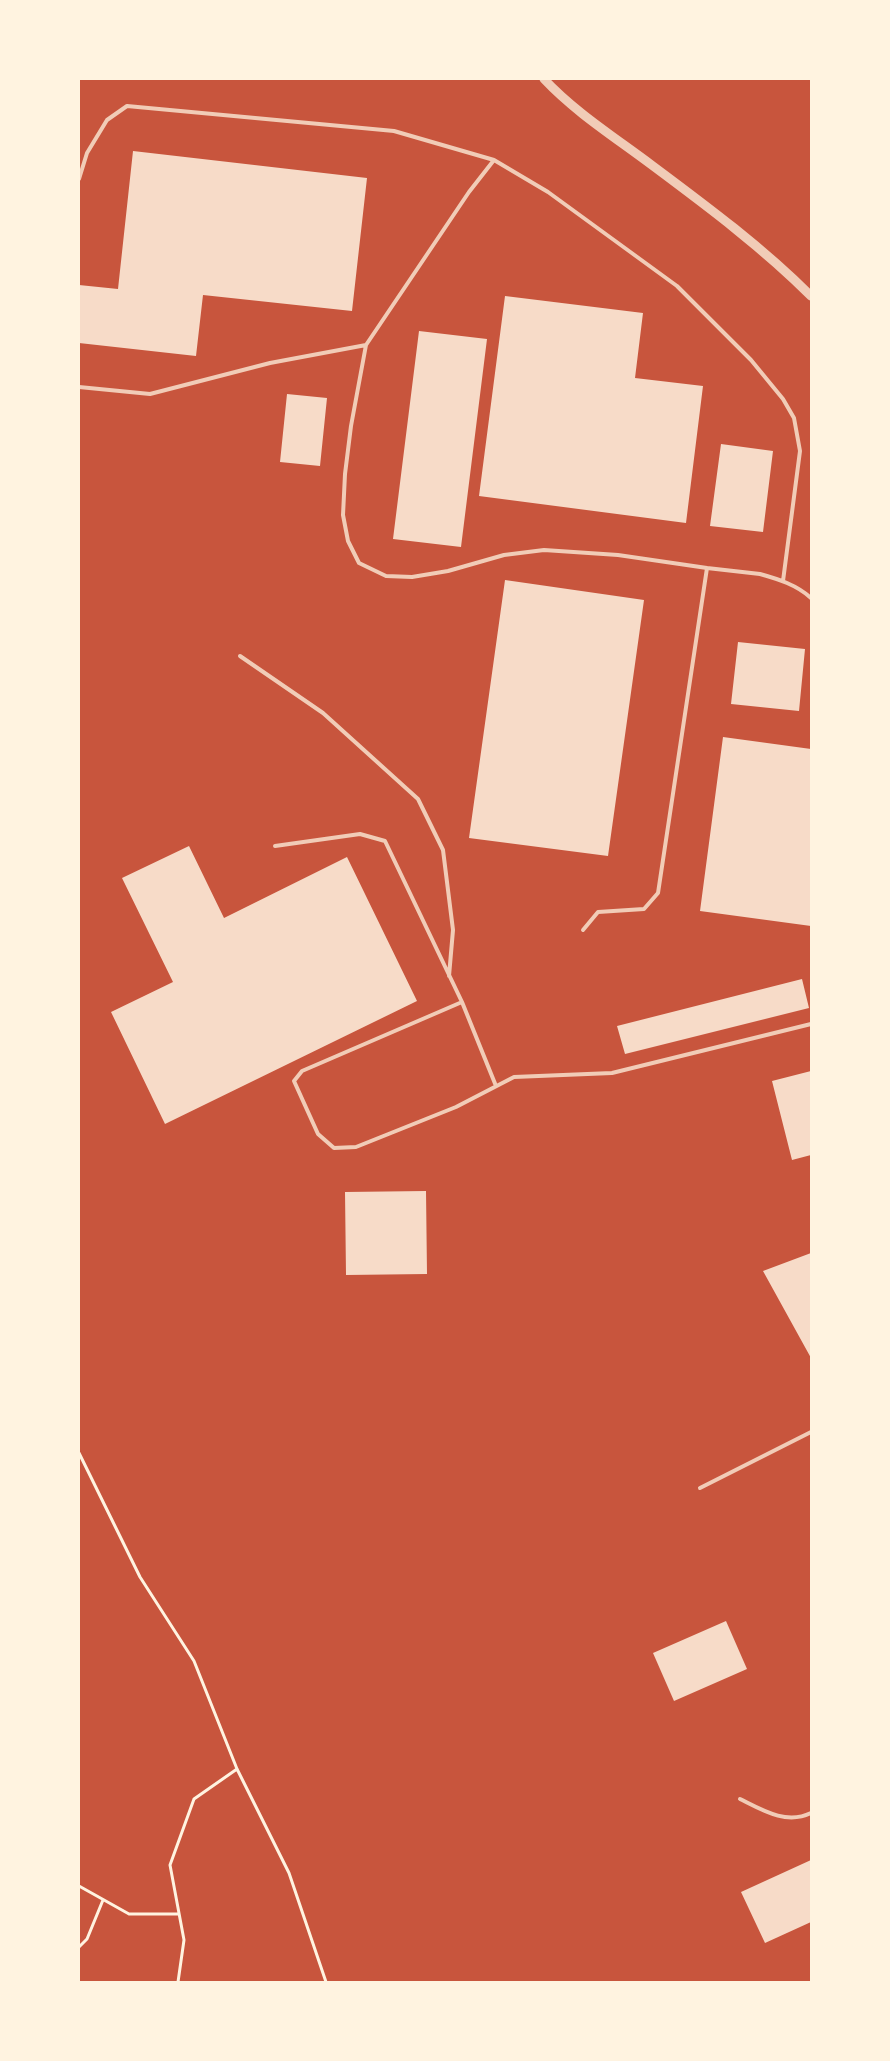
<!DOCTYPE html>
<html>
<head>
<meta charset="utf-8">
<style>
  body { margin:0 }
  #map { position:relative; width:890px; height:2061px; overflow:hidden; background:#c8553d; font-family:"Noto Sans",sans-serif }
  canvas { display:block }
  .frame { position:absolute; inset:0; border:80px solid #fff3e0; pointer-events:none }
</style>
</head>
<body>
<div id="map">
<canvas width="890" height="2061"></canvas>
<div class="frame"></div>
</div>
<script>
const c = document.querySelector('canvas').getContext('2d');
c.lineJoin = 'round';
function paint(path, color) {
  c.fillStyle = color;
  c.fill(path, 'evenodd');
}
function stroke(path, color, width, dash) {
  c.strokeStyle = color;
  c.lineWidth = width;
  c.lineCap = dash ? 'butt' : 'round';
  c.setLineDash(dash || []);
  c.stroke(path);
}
paint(new Path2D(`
  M 133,151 L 367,178 L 352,311 L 203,295 L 196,356 L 79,343 L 79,285 L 118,289 Z
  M 505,296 L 643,313 L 635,378 L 703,386 L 686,523 L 479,496 Z
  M 419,331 L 487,339 L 461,547 L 393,539 Z
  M 287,394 L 327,398 L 320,466 L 280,462 Z
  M 721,444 L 773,451 L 763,532 L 710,526 Z
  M 505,580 L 644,600 L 608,856 L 469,838 Z
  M 738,642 L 805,649 L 799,711 L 731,704 Z
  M 723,737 L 811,749 L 811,926 L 700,911 Z
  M 189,846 L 224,918 L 347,857 L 417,1001 L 165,1124 L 111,1012 L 173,982 L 122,878 Z
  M 802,979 L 809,1008 L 625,1054 L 617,1026 Z
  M 811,1071 L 811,1155 L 792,1160 L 772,1081 Z
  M 426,1191 L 427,1274 L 346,1275 L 345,1192 Z
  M 811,1253 L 811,1358 L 763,1271 Z
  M 726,1621 L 747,1669 L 674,1701 L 653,1653 Z
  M 811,1860 L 811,1922 L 765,1943 L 741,1892 Z`), '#f7dbc8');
stroke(new Path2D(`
  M 79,1453 L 140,1577 L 194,1661 L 237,1769 L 289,1873 L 326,1982
  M 79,1886 L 129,1914 L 179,1914
  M 79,1947 L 87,1939 L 103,1900
  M 178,1982 L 184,1940 L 170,1865 L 194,1799 L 237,1769`), '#fff3e0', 3);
stroke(new Path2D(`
  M 79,179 L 87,153 L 107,120 L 127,106 L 394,131 L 494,160
  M 366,345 L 351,426 L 345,474 L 343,515 L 348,541 L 359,563 L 386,576 L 412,577 L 448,571 L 504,555 L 544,550 L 618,555 L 707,568 L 760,574 C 778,579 797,585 811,598
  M 79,387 L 150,394 L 270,363 L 366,345 L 469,192 L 494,160 L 548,192 L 677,286 L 751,360 L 783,399 L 794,418 L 800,451 L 783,581
  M 240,656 L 323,713 L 418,799 L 443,850 L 453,930 L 449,976
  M 275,846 L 360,834 L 385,841 L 462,1002
  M 583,930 L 598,912 L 644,909 L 658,893 L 707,568
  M 496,1086 L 462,1002 L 302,1071 L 294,1081 L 318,1134 L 334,1148 L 356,1147 L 456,1107 L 514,1077 L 612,1073 L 811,1024
  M 700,1488 L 811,1432
  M 740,1799 C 762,1810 786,1825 811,1813`), '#f1ccb7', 4);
stroke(new Path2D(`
  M 544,79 C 576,113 616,138 653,166 C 708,207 763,248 811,296`), '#f1ccb7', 9);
</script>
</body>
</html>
